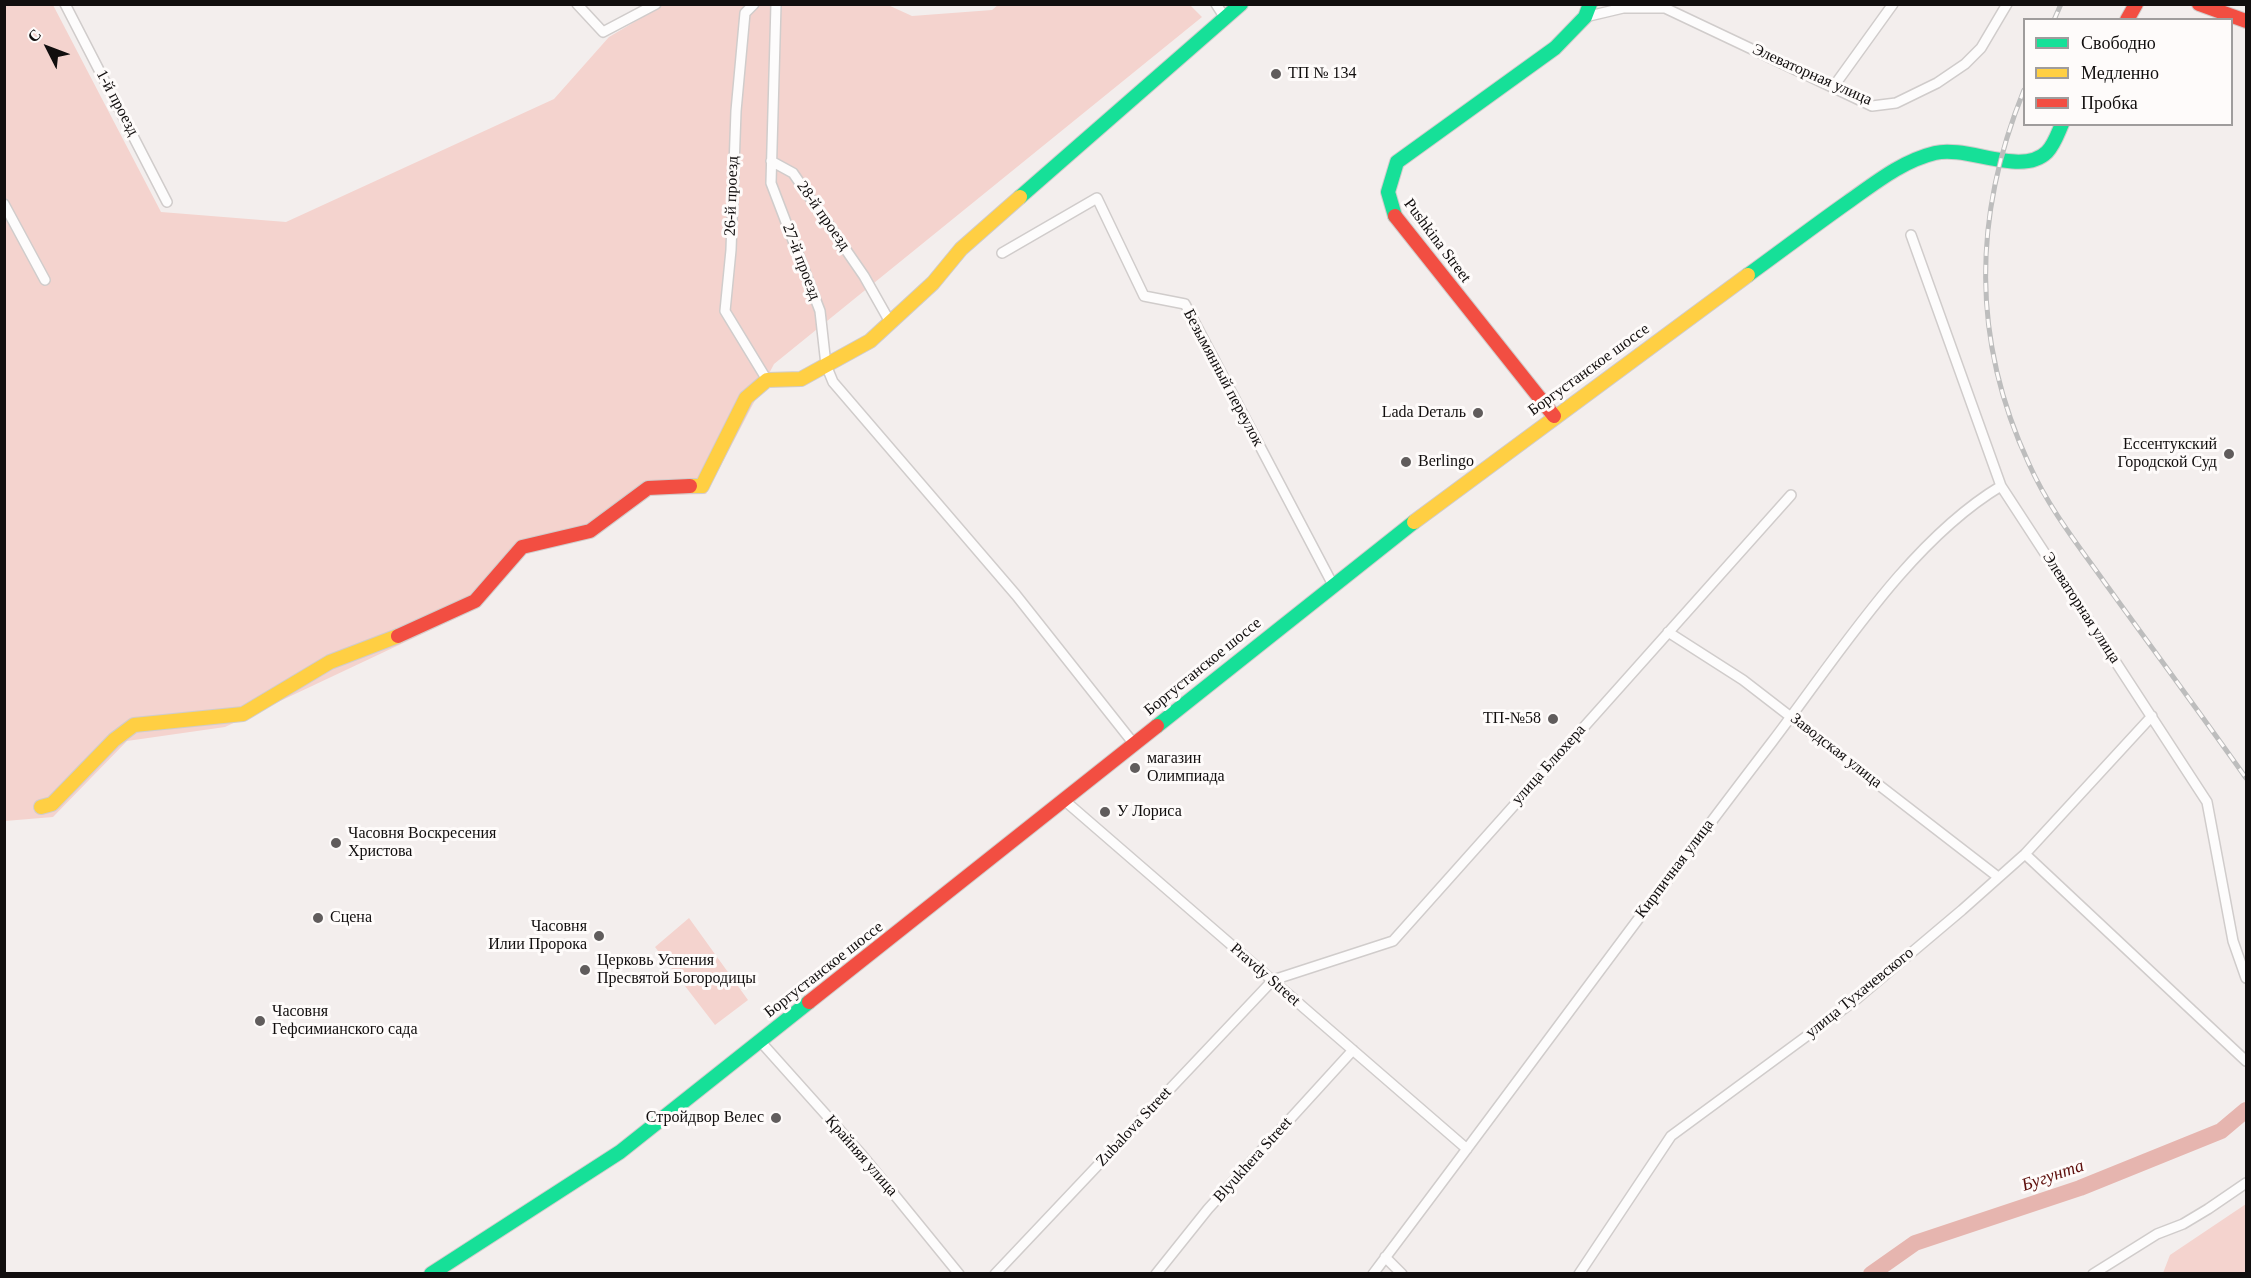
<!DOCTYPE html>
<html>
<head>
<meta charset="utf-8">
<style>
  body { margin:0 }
  #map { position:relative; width:2251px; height:1278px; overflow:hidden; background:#f3eeed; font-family:"Times New Roman",serif }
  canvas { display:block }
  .frame { position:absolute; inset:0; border:6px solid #110e0e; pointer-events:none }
  .legend { position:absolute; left:2023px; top:18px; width:210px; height:108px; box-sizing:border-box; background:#fefbfa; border:2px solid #9f9c9c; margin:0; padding:8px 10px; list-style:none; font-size:18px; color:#110e0e }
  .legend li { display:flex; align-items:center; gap:12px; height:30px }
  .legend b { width:30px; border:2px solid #9f9c9c }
  .north { position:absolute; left:18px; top:18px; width:60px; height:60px; -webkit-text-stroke:4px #fefbfa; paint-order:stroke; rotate:312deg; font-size:16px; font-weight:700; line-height:24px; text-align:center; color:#110e0e }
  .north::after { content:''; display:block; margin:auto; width:21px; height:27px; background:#110e0e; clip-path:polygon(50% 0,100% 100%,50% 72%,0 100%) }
</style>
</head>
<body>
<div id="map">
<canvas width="2251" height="1278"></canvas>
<div class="frame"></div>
<ul class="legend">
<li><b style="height:8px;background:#16e098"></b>Свободно</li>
<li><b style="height:8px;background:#ffcf43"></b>Медленно</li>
<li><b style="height:8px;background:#f24e42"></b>Пробка</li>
</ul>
<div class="north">С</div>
</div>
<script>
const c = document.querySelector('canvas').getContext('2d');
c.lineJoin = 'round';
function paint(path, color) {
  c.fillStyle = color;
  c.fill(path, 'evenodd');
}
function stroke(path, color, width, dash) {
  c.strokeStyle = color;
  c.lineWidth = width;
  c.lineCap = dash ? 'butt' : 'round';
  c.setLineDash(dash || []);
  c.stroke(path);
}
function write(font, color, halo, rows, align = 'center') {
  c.font = font + ' "Times New Roman",serif';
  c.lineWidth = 6;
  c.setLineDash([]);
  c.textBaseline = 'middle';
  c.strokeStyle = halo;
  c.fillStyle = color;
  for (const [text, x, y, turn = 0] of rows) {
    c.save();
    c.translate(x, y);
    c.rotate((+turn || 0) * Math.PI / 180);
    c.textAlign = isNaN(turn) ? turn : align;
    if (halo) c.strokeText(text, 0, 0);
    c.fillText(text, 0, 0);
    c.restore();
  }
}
paint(new Path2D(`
  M 999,4 L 1189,4 L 1202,17 L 774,364 L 706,494 L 642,496 L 603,530 L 524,549 L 469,612 L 225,727 L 127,741 L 53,817 L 5,821 L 5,5 L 53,5 L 161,212 L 286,222 L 554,99 L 609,37 L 663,5 L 888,5 L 912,16 L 992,10 Z
  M 689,918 L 748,1000 L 715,1025 L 655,947 Z
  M 2246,1204 L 2246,1273 L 2163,1273 L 2170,1255 Z`), '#f4d3ce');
stroke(new Path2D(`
  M 1871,1274 L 1915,1243 L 2080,1188 L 2221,1131 L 2246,1110`), '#e6b5af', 16);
const street = new Path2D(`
  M 65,4 L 167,202
  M 577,4 L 603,32 L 656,4
  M 754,4 L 745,13 L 736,111 L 731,250 L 725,311 L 767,380
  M 776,4 L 771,183 L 820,311 L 826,365 L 833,382 L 1016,595 L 1134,744
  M 1216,4 L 1225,18
  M 1585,17 L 1623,8 L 1665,8 L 1872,106 L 1896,103 L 1937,83 L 1965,64 L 1981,48 L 2007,4
  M 1834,86 L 1893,4
  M 771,161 L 793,173 L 864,276 L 890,322
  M 4,204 L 45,280
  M 1911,235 L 2001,486 L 2207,802 L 2233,941 L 2246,978
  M 1002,253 L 1097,198 L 1144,296 L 1185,304 L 1333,585
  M 1668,632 L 1743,680 L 1998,877
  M 1064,800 L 1467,1149
  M 2025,854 L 2246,1061
  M 760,1041 L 862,1155 L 959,1274
  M 1385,1257 L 1402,1274
  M 995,1274 L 1273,980 L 1393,941 L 1791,495
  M 1156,1274 L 1208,1209 L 1353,1050
  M 1373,1274 C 1507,1097 1637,918 1772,742 C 1837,657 1909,541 2001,486
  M 1579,1274 L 1671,1136 L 1853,1002 L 1962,910 L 2025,854 L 2152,716
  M 2093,1274 L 2157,1234 L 2183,1224 L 2208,1209 L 2246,1183`);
const fast = new Path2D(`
  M 1020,197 L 1241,4
  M 1395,216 L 1388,192 L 1397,162 L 1555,48 L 1585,17 L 1590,4
  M 1748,275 C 1781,251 1814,226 1848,202 C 1875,183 1902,161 1935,153 C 1967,145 2022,177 2047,152 C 2054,145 2058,133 2062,124
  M 1157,726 L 1414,522
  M 431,1274 L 620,1152 L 809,1002`);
const slow = new Path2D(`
  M 690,486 L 702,486 L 746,398 L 767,380 L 801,379 L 870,341 L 933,283 L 961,249 L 1020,197
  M 1414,522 L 1748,275
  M 41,807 L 52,804 L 114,740 L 134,725 L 243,714 L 330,662 L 398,636`);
const jam = new Path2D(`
  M 2199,4 L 2246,21
  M 2127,20 L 2136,4
  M 1395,216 L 1554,416
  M 398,636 L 475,601 L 522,547 L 590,531 L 648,488 L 690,486
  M 809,1002 L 1157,726`);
stroke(street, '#d0cccb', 12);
stroke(fast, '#d0cccb', 16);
stroke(slow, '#d0cccb', 16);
stroke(jam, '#d0cccb', 16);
stroke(street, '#fdfcfc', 9);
stroke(fast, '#16e098', 14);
stroke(slow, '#ffcf43', 14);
stroke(jam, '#f24e42', 14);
const rail = new Path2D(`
  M 2054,20 L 2061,4
  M 2024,90 C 1973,216 1971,339 2029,464 C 2048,507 2078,545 2105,583 C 2152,648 2200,713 2246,778`);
stroke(rail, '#bdbdbd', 5);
stroke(rail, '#fefbfa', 3, [9]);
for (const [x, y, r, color] of [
  [1276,74,6,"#605c5c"],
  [1478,413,6,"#605c5c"],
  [2229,454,6,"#605c5c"],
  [1406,462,6,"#605c5c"],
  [1553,719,6,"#605c5c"],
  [1135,768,6,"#605c5c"],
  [1105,812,6,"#605c5c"],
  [336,843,6,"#605c5c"],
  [318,918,6,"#605c5c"],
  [599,936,6,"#605c5c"],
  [585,970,6,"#605c5c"],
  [260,1021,6,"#605c5c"],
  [776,1118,6,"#605c5c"]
]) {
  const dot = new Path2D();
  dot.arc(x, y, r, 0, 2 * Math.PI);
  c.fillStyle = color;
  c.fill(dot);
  stroke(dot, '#fefbfa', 2);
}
write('16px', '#110e0e', '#fefbfa', [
  ["ТП № 134",1288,74],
  ["Lada Dеталь",1466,413,"right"],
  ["Ессентукский",2217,445,"right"],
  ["Городской Суд",2217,463,"right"],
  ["Berlingo",1418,462],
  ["ТП-№58",1541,719,"right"],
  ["магазин",1147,759],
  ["Олимпиада",1147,777],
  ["У Лориса",1117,812],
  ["Часовня Воскресения",348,834],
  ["Христова",348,852],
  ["Сцена",330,918],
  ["Часовня",587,927,"right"],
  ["Илии Пророка",587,945,"right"],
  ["Церковь Успения",597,961],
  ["Пресвятой Богородицы",597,979],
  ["Часовня",272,1012],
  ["Гефсимианского сада",272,1030],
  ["Стройдвор Велес",764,1118,"right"]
], 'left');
write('16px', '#110e0e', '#fefbfa', [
  ["Элеваторная улица",1812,75,24],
  ["1-й проезд",117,103,62],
  ["26-й проезд",732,196,-88],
  ["28-й проезд",823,216,55],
  ["Pushkina Street",1437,241,53],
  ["27-й проезд",801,262,69],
  ["Боргустанское шоссе",1589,370,-36],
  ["Безымянный переулок",1223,378,62],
  ["Элеваторная улица",2081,608,57],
  ["Боргустанское шоссе",1203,667,-39],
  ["Заводская улица",1836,751,38],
  ["улица Блюхера",1549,765,-48],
  ["Кирпичная улица",1675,869,-53],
  ["Боргустанское шоссе",824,970,-38],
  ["Pravdy Street",1265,975,41],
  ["улица Тухачевского",1860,993,-39],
  ["Zubalova Street",1134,1127,-47],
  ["Крайняя улица",861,1156,49],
  ["Blyukhera Street",1253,1160,-48]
]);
write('italic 18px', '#5d0e0b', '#fefbfa', [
  ["Бугунта",2053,1176,-19]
]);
</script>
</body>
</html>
